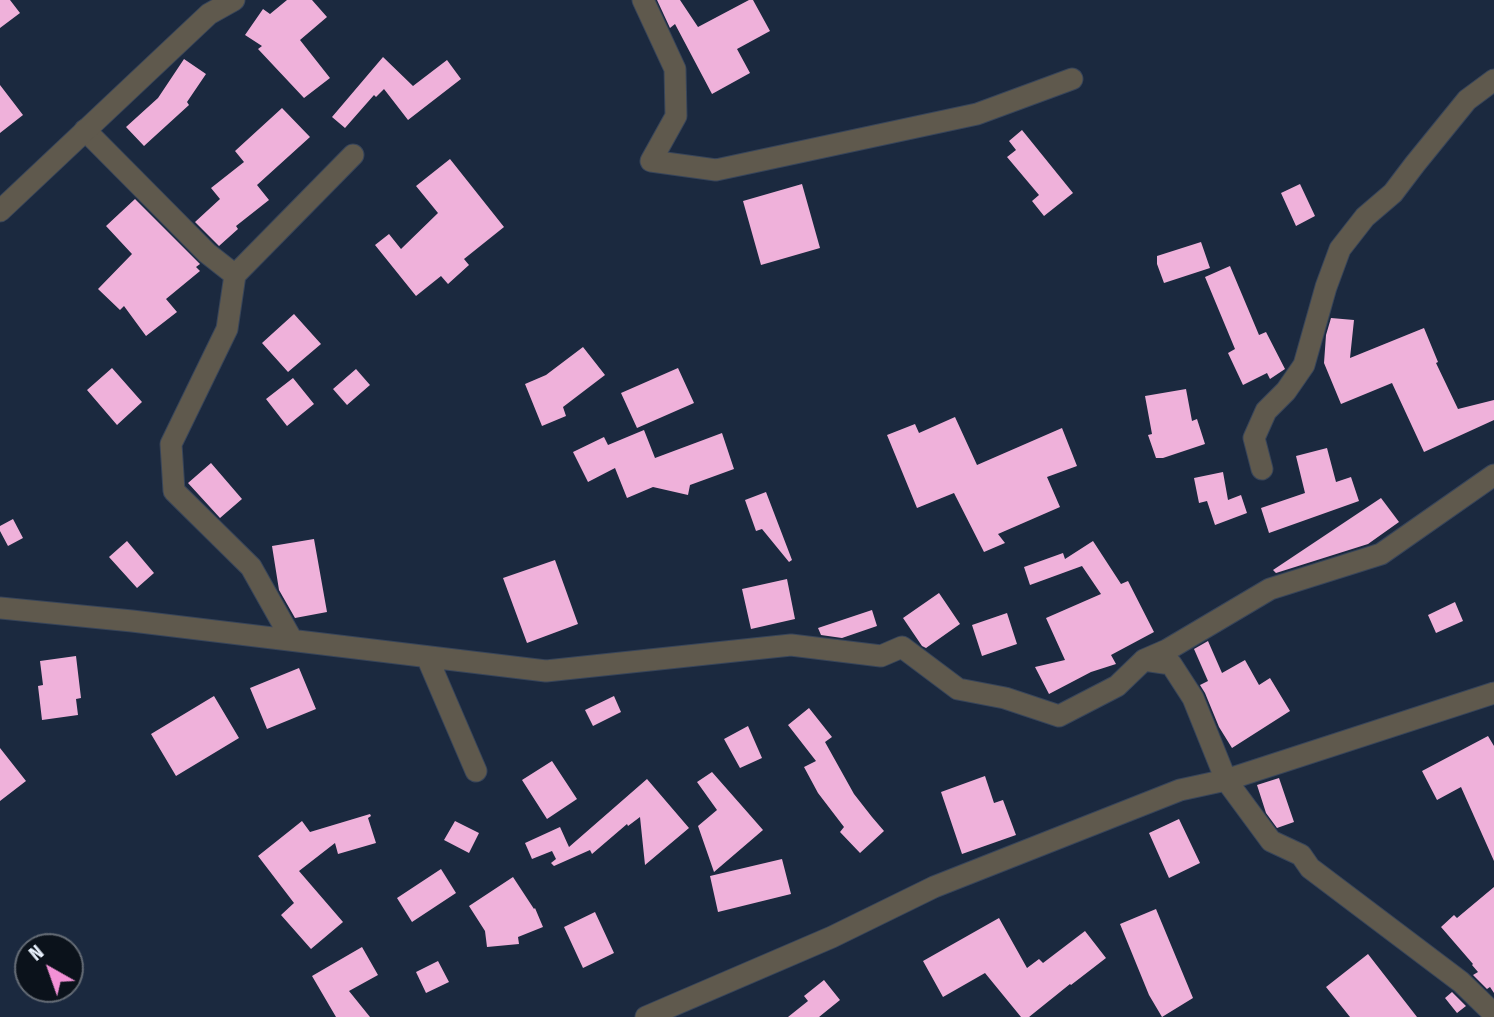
<!DOCTYPE html>
<html>
<head>
<meta charset="utf-8">
<style>
  body { margin:0 }
  #map { position:relative; width:1494px; height:1017px; overflow:hidden; background:#1b293f; font-family:"Fira Sans Condensed",sans-serif }
  canvas { display:block }
  .north { position:absolute; left:14px; top:933px; width:70px; height:70px; box-sizing:border-box; background:#0b121b; border:2px solid #646b75; border-radius:50%; rotate:320deg; font-size:19px; font-weight:700; line-height:28px; text-align:center; color:#e9f1fd }
  .north::after { content:''; display:block; margin:auto; width:24px; height:32px; background:#f391d6; clip-path:polygon(50% 0,100% 100%,50% 72%,0 100%) }
</style>
</head>
<body>
<div id="map">
<canvas width="1494" height="1017"></canvas>
<div class="north">N</div>
</div>
<script>
const c = document.querySelector('canvas').getContext('2d');
c.lineJoin = 'round';
function paint(path, color) {
  c.fillStyle = color;
  c.fill(path, 'evenodd');
}
function stroke(path, color, width, dash) {
  c.strokeStyle = color;
  c.lineWidth = width;
  c.lineCap = dash ? 'butt' : 'round';
  c.setLineDash(dash || []);
  c.stroke(path);
}
paint(new Path2D(`
  M 0,0 L 10,0 L 20,13 L 0,28 Z
  M 287,0 L 312,0 L 327,17 L 300,40 L 330,78 L 304,98 L 258,49 L 262,46 L 245,35 L 263,9 L 270,14 Z
  M 657,0 L 680,0 L 698,27 L 749,0 L 753,0 L 770,31 L 737,49 L 750,73 L 712,94 L 675,24 L 670,28 Z
  M 383,57 L 413,86 L 447,60 L 461,79 L 408,120 L 384,89 L 376,97 L 374,95 L 345,128 L 332,117 Z
  M 184,59 L 206,74 L 187,102 L 189,105 L 144,146 L 126,127 L 158,98 Z
  M 0,85 L 23,115 L 0,133 Z
  M 282,108 L 310,137 L 257,185 L 269,200 L 236,226 L 238,229 L 219,246 L 195,222 L 220,199 L 211,188 L 244,162 L 235,151 Z
  M 1022,130 L 1073,193 L 1044,216 L 1032,201 L 1039,195 L 1007,157 L 1016,150 L 1009,141 Z
  M 450,159 L 504,227 L 464,259 L 469,265 L 448,284 L 441,276 L 416,296 L 375,245 L 389,234 L 401,249 L 438,213 L 416,186 Z
  M 802,184 L 820,248 L 761,265 L 743,201 Z
  M 1300,184 L 1315,216 L 1296,226 L 1281,193 Z
  M 135,199 L 200,264 L 196,267 L 200,271 L 166,299 L 177,312 L 146,336 L 124,306 L 120,310 L 98,289 L 132,254 L 106,226 Z
  M 1201,242 L 1210,268 L 1164,283 L 1157,264 L 1157,256 Z
  M 1230,266 L 1259,335 L 1266,332 L 1285,369 L 1270,379 L 1267,373 L 1243,385 L 1228,353 L 1235,349 L 1205,277 Z
  M 294,314 L 321,344 L 288,372 L 262,343 Z
  M 1331,318 L 1354,320 L 1350,358 L 1424,328 L 1438,362 L 1436,363 L 1458,409 L 1494,400 L 1494,420 L 1424,452 L 1392,383 L 1341,404 L 1324,363 L 1326,335 Z
  M 583,347 L 605,375 L 563,407 L 566,416 L 542,426 L 525,384 L 546,375 Z
  M 112,368 L 142,402 L 117,425 L 87,390 Z
  M 678,368 L 694,403 L 637,428 L 621,393 Z
  M 356,369 L 370,385 L 347,405 L 333,389 Z
  M 293,378 L 314,404 L 287,426 L 266,399 Z
  M 1186,389 L 1192,421 L 1197,419 L 1205,444 L 1163,458 L 1156,458 L 1148,435 L 1152,434 L 1145,396 Z
  M 955,417 L 977,465 L 1062,428 L 1077,466 L 1047,477 L 1060,507 L 998,534 L 1005,543 L 984,552 L 954,493 L 917,508 L 887,435 L 915,424 L 919,433 Z
  M 644,430 L 655,458 L 722,433 L 734,469 L 690,485 L 688,495 L 653,487 L 627,498 L 615,468 L 588,482 L 573,452 L 604,437 L 608,445 Z
  M 1327,448 L 1336,482 L 1351,477 L 1359,501 L 1269,533 L 1261,508 L 1305,493 L 1296,456 Z
  M 211,463 L 242,499 L 220,518 L 188,483 Z
  M 1223,472 L 1228,500 L 1241,495 L 1247,513 L 1215,525 L 1207,501 L 1199,503 L 1194,478 Z
  M 766,492 L 792,560 L 789,562 L 762,529 L 756,531 L 745,500 Z
  M 1381,498 L 1399,522 L 1368,544 L 1276,573 L 1273,570 Z
  M 13,519 L 23,538 L 8,546 L 0,531 L 0,526 Z
  M 314,539 L 327,612 L 295,618 L 279,590 L 272,546 Z
  M 127,541 L 154,573 L 137,588 L 109,557 Z
  M 1093,541 L 1121,584 L 1128,581 L 1154,632 L 1111,655 L 1116,664 L 1091,672 L 1049,694 L 1035,667 L 1065,660 L 1046,618 L 1101,594 L 1082,566 L 1030,585 L 1024,567 L 1063,553 L 1065,559 Z
  M 555,560 L 578,624 L 527,643 L 503,578 Z
  M 787,579 L 795,619 L 751,629 L 742,589 Z
  M 939,593 L 960,624 L 926,648 L 922,646 L 903,618 Z
  M 1455,602 L 1463,621 L 1436,633 L 1428,615 Z
  M 872,610 L 877,626 L 842,638 L 821,635 L 818,628 Z
  M 1007,613 L 1017,644 L 982,656 L 972,625 Z
  M 1208,641 L 1222,673 L 1245,660 L 1259,685 L 1270,678 L 1290,711 L 1232,748 L 1219,727 L 1205,693 L 1200,685 L 1208,681 L 1194,649 Z
  M 76,656 L 81,698 L 76,699 L 78,715 L 42,720 L 38,686 L 43,685 L 40,661 Z
  M 299,668 L 316,709 L 267,729 L 250,688 Z
  M 214,696 L 239,738 L 176,776 L 151,734 Z
  M 614,696 L 621,712 L 593,726 L 585,710 Z
  M 809,708 L 832,737 L 825,742 L 854,794 L 872,817 L 884,831 L 860,853 L 840,832 L 844,827 L 818,793 L 804,767 L 816,761 L 788,725 Z
  M 748,726 L 762,758 L 740,768 L 724,739 Z
  M 1488,736 L 1494,746 L 1494,861 L 1461,787 L 1437,800 L 1422,771 Z
  M 0,748 L 26,781 L 0,801 Z
  M 552,761 L 577,799 L 547,819 L 522,780 Z
  M 712,772 L 763,830 L 714,872 L 698,826 L 717,810 L 697,782 Z
  M 985,776 L 994,803 L 1003,800 L 1016,835 L 962,854 L 941,792 Z
  M 1279,778 L 1294,822 L 1277,828 L 1266,813 L 1257,785 Z
  M 647,779 L 689,828 L 645,865 L 640,817 L 628,826 L 627,824 L 592,854 L 590,850 L 554,866 L 551,863 L 556,859 L 552,851 L 532,859 L 525,843 L 560,827 L 569,847 Z
  M 370,814 L 371,816 L 368,818 L 376,843 L 338,854 L 335,843 L 299,871 L 343,922 L 311,949 L 281,915 L 294,903 L 258,856 L 302,821 L 310,832 Z
  M 1179,819 L 1200,863 L 1169,878 L 1149,833 Z
  M 455,821 L 479,833 L 469,853 L 444,840 Z
  M 782,859 L 791,894 L 718,912 L 710,876 Z
  M 441,869 L 456,893 L 412,922 L 397,898 Z
  M 513,877 L 534,909 L 535,908 L 543,927 L 518,937 L 519,944 L 487,947 L 485,931 L 469,906 Z
  M 1494,887 L 1494,993 L 1490,987 L 1487,989 L 1473,975 L 1478,972 L 1472,965 L 1473,964 L 1441,927 L 1454,915 L 1457,918 Z
  M 1156,909 L 1193,998 L 1162,1017 L 1149,995 L 1120,924 Z
  M 595,912 L 614,953 L 583,968 L 564,927 Z
  M 999,918 L 1027,968 L 1039,959 L 1043,963 L 1085,931 L 1106,958 L 1071,985 L 1070,984 L 1029,1017 L 1021,1017 L 985,973 L 943,997 L 923,961 Z
  M 362,947 L 378,975 L 349,991 L 370,1017 L 336,1017 L 312,976 Z
  M 1368,954 L 1417,1017 L 1350,1017 L 1326,987 Z
  M 438,961 L 449,982 L 426,993 L 416,972 Z
  M 824,980 L 840,1000 L 819,1017 L 788,1017 L 808,1001 L 804,996 Z
  M 1452,992 L 1466,1006 L 1457,1013 L 1445,998 Z`), '#efb1da');
const minor = new Path2D(`
  M 643,0 L 675,69 L 676,116 L 651,161 L 716,170 L 977,114 L 1072,79
  M 85,130 L 207,253 L 235,275
  M 1262,469 L 1254,438 L 1266,411 L 1286,391 L 1304,365 L 1326,287 L 1340,249 L 1365,217 L 1393,193 L 1415,164 L 1467,100 L 1494,80
  M 0,608 L 132,621 L 546,671 L 791,645 L 881,656 L 902,647 L 958,689 L 1005,698 L 1059,716 L 1117,686 L 1144,660 L 1171,664 L 1193,698 L 1226,780 L 1271,841 L 1301,855 L 1310,868 L 1461,982 L 1494,1014
  M 292,640 L 251,567 L 174,491 L 171,444 L 227,329 L 235,275 L 353,155
  M 427,657 L 476,771
  M 1144,660 L 1167,650 L 1270,589 L 1381,554 L 1494,475
  M 646,1017 L 832,937 L 934,887 L 1180,790 L 1226,780 L 1494,693`);
const tertiary = new Path2D(`
  M 0,211 L 209,14 L 234,0`);
stroke(minor, '#38455a', 23);
stroke(tertiary, '#38455a', 23);
stroke(minor, '#5f594d', 21);
stroke(tertiary, '#5f594d', 21);
</script>
</body>
</html>
